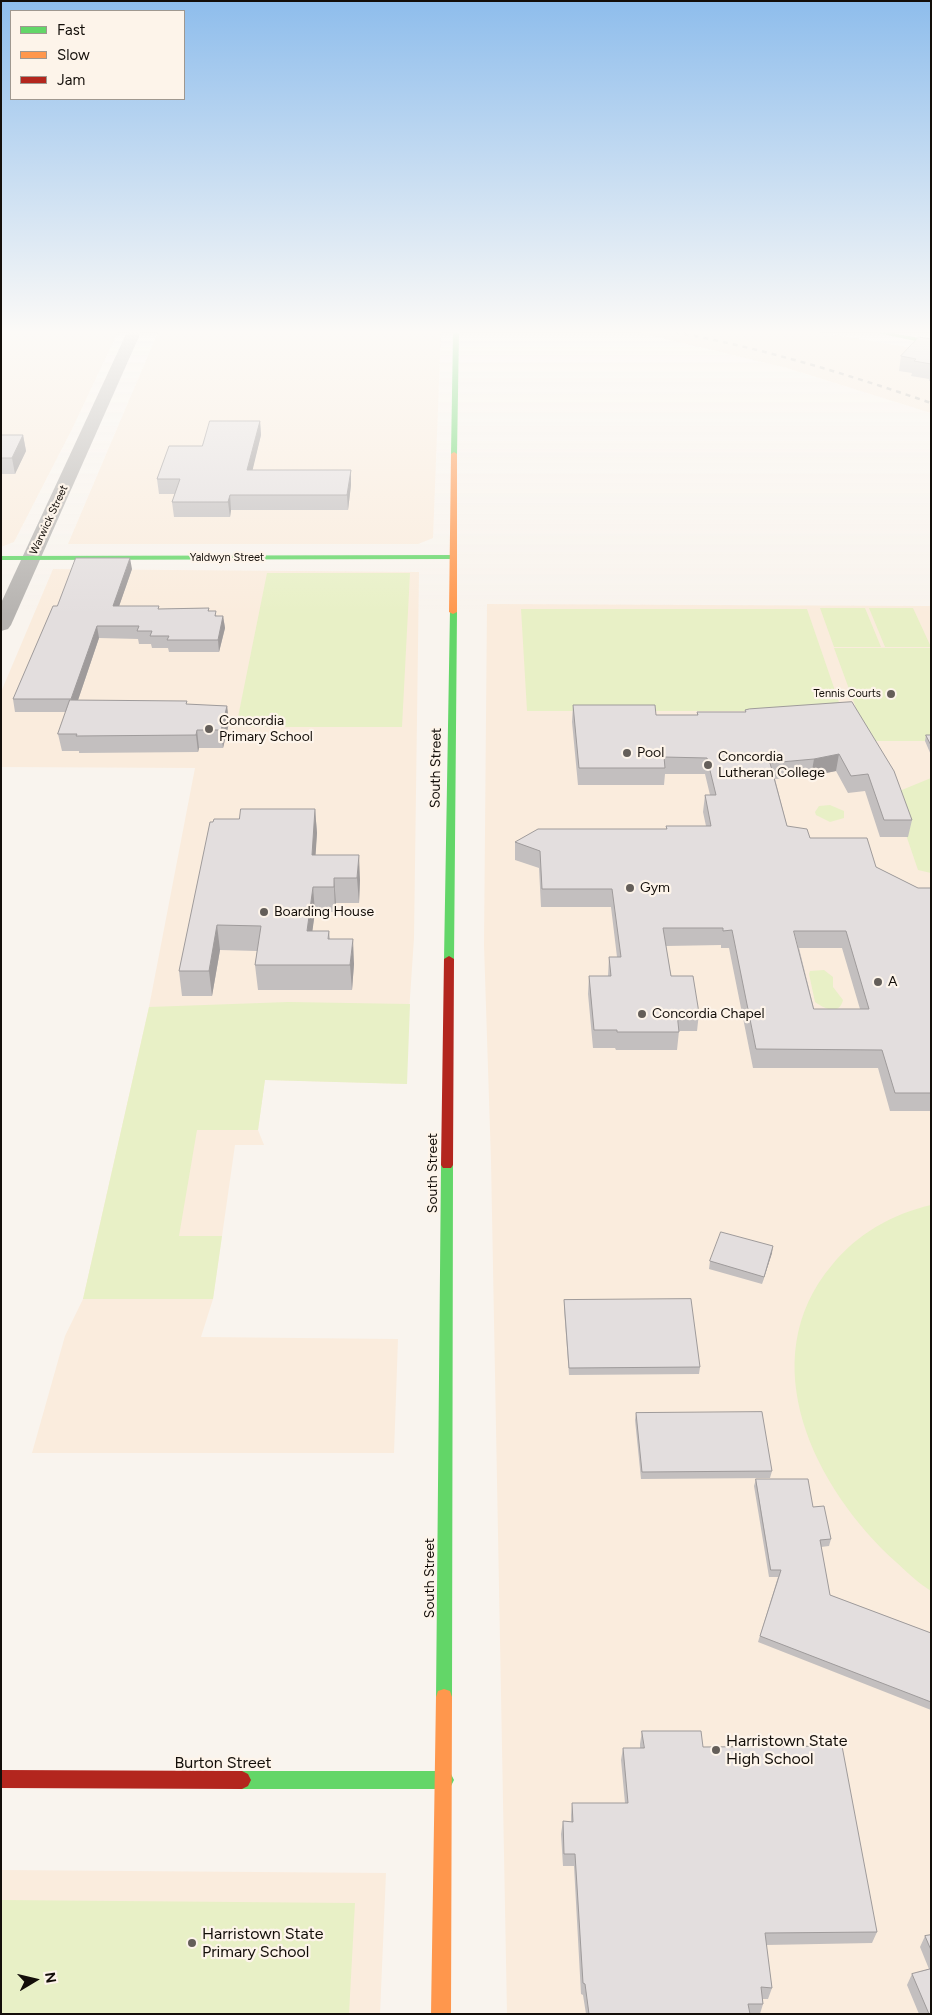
<!DOCTYPE html>
<html>
<head>
<meta charset="utf-8">
<style>
  body { margin:0 }
  #map { position:relative; width:932px; height:2015px; overflow:hidden; background:#f9f4ee; font-family:Figtree,sans-serif }
  canvas { display:block }
  .frame { position:absolute; inset:0; border:2px solid #130e09; pointer-events:none }
  .legend { position:absolute; left:10px; top:10px; width:175px; height:90px; box-sizing:border-box; background:#fdf4ea; border:1px solid #9f9890; margin:0; padding:6px 9px; list-style:none; font-size:15px; color:#130e09 }
  .legend li { display:flex; align-items:center; gap:10px; height:25px }
  .legend b { width:25px; border:1px solid #9f9890 }
  .north { position:absolute; left:10px; top:1955px; width:50px; height:50px; -webkit-text-stroke:4px #fdf4ea; paint-order:stroke; rotate:81deg; font-size:14px; font-weight:700; line-height:20px; text-align:center; color:#130e09 }
  .north::after { content:''; display:block; margin:auto; width:18px; height:22px; background:#130e09; clip-path:polygon(50% 0,100% 100%,50% 72%,0 100%) }
</style>
</head>
<body>
<div id="map">
<canvas width="932" height="2015"></canvas>
<div class="frame"></div>
<ul class="legend">
<li><b style="height:6px;background:#63d668"></b>Fast</li>
<li><b style="height:6px;background:#ff974d"></b>Slow</li>
<li><b style="height:6px;background:#b3261e"></b>Jam</li>
</ul>
<div class="north">N</div>
</div>
<script>
const c = document.querySelector('canvas').getContext('2d');
c.lineJoin = 'round';
function paint(path, color) {
  c.fillStyle = color;
  c.fill(path, 'evenodd');
}
function stroke(path, color, width, dash) {
  c.strokeStyle = color;
  c.lineWidth = width;
  c.lineCap = dash ? 'butt' : 'round';
  c.setLineDash(dash || []);
  c.stroke(path);
}
function write(font, color, halo, rows, align = 'center') {
  c.font = font + ' Figtree,sans-serif';
  c.lineWidth = 4.5;
  c.setLineDash([]);
  c.textBaseline = 'middle';
  c.strokeStyle = halo;
  c.fillStyle = color;
  for (const [text, x, y, turn = 0] of rows) {
    c.save();
    c.translate(x, y);
    c.rotate((+turn || 0) * Math.PI / 180);
    c.textAlign = isNaN(turn) ? turn : align;
    if (halo) c.strokeText(text, 0, 0);
    c.fillText(text, 0, 0);
    c.restore();
  }
}
paint(new Path2D(`
  M 1,332 L 118,332 L 72,429 L 14,542 L 1,547 Z
  M 158,332 L 441,332 L 433,538 L 418,544 L 68,544 Z
  M 637,332 L 817,332 L 931,351 L 931,413 L 787,368 Z
  M 53,569 L 419,572 L 414,938 L 407,1042 L 407,1084 L 265,1080 L 258,1130 L 264,1145 L 235,1145 L 213,1299 L 201,1337 L 398,1339 L 394,1453 L 32,1453 L 65,1336 L 83,1299 L 149,1007 L 195,768 L 1,767 L 1,692 Z
  M 487,604 L 931,606 L 931,2014 L 507,2014 L 491,1161 L 484,945 Z
  M 1,1870 L 386,1873 L 380,2014 L 1,2014 Z`), '#faecdd');
paint(new Path2D(`
  M 267,573 L 410,573 L 402,727 L 236,727 Z
  M 820,608 L 865,608 L 881,647 L 834,647 Z
  M 869,608 L 913,608 L 931,647 L 885,647 Z
  M 521,609 L 807,609 L 842,711 L 527,711 Z
  M 834,648 L 931,648 L 931,741 L 868,741 Z
  M 931,778 L 931,873 L 918,870 L 892,794 Z
  M 830,805 L 844,811 L 844,818 L 830,822 L 816,815 L 815,812 L 819,806 Z
  M 824,970 L 833,977 L 833,987 L 843,1000 C 839,1016 825,1009 815,1002 L 809,974 L 810,971 Z
  M 288,1002 L 410,1004 L 407,1084 L 265,1080 L 258,1130 L 197,1130 L 179,1236 L 222,1236 L 213,1299 L 83,1299 L 149,1007 Z
  M 931,1205 L 931,1591 C 918,1583 907,1572 896,1562 C 815,1489 751,1361 832,1265 C 857,1234 892,1214 931,1205 Z
  M 1,1900 L 355,1903 L 349,2014 L 1,2014 Z`), '#e8f0c6');
paint(new Path2D(`
  M 127,332 L 141,332 L 11,625 L 8,629 L 1,631 L 1,603 Z`), '#b6b3b0');
paint(new Path2D(`
  M 453,332 L 459,332 L 457,454 L 454,456 L 451,454 Z
  M 872,332 L 887,332 L 931,340 L 931,344 Z
  M 456,555 L 456,559 L 453,559 L 1,560 L 1,556 Z
  M 450,610 L 457,612 L 454,959 L 449,962 L 444,959 Z
  M 447,1160 L 451,1162 L 453,1165 L 452,1697 L 450,1703 L 444,1705 L 438,1703 L 436,1697 L 441,1165 L 443,1162 Z
  M 242,1771 L 445,1771 L 451,1774 L 454,1780 L 451,1786 L 445,1789 L 242,1789 L 236,1786 L 233,1780 L 236,1774 Z`), '#63d668');
paint(new Path2D(`
  M 454,452 L 457,454 L 457,612 L 453,614 L 449,612 L 451,454 Z
  M 444,1689 L 450,1691 L 452,1697 L 451,2014 L 431,2014 L 436,1697 L 438,1691 Z`), '#ff974d');
paint(new Path2D(`
  M 449,956 L 454,959 L 453,1165 L 451,1168 L 443,1168 L 441,1165 L 444,959 Z
  M 1,1770 L 242,1771 L 248,1774 L 251,1780 L 248,1786 L 242,1789 L 1,1788 Z`), '#b3261e');
stroke(new Path2D(`
  M 674,332 C 762,348 847,374 931,403`), '#bab7b2', 2.5, [5, 5]);
paint(new Path2D(`
  M 931,339 L 931,381 L 929,381 L 929,379 L 911,376 L 912,373 L 899,371 L 901,356 Z
  M 260,421 L 261,435 L 252,470 L 351,470 L 351,485 L 348,510 L 231,510 L 230,517 L 174,517 L 172,502 L 175,494 L 159,494 L 157,479 L 202,446 Z
  M 1,435 L 23,435 L 26,451 L 15,474 L 1,474 Z
  M 132,569 L 119,606 L 159,609 L 209,608 L 209,611 L 217,616 L 223,616 L 225,628 L 219,652 L 169,652 L 168,648 L 152,648 L 151,644 L 139,644 L 138,639 L 99,638 L 78,700 L 227,706 L 229,723 L 223,748 L 199,748 L 198,752 L 79,753 L 79,751 L 62,751 L 58,734 L 66,712 L 15,712 L 13,699 L 57,606 Z
  M 852,702 L 912,820 L 908,837 L 880,837 L 865,791 L 848,793 L 836,771 L 811,776 L 775,779 L 787,826 L 810,838 L 876,867 L 918,888 L 931,888 L 931,1111 L 890,1111 L 878,1068 L 753,1068 L 729,948 L 721,948 L 721,945 L 666,946 L 671,976 L 699,1013 L 697,1031 L 679,1031 L 677,1050 L 616,1050 L 615,1048 L 593,1048 L 588,994 L 589,976 L 608,976 L 609,957 L 617,957 L 611,907 L 541,907 L 539,868 L 515,860 L 515,842 L 666,829 L 666,826 L 706,826 L 703,812 L 705,795 L 710,795 L 705,774 L 665,774 L 664,785 L 578,785 L 572,722 L 573,705 L 656,715 L 697,715 L 697,712 L 745,712 L 745,710 ZM 799,948 L 842,948 L 860,1009 L 814,1009 Z
  M 926,735 L 931,735 L 931,755 L 925,741 Z
  M 315,809 L 317,833 L 315,855 L 360,880 L 359,903 L 336,903 L 335,912 L 315,912 L 312,931 L 329,931 L 330,939 L 354,964 L 352,990 L 258,990 L 255,965 L 257,951 L 220,950 L 212,996 L 182,996 L 179,971 L 239,819 Z
  M 772,1253 L 762,1284 L 709,1269 L 710,1261 Z
  M 564,1300 L 700,1367 L 699,1374 L 569,1375 L 564,1308 Z
  M 636,1413 L 772,1471 L 770,1478 L 641,1479 L 635,1420 Z
  M 756,1479 L 813,1507 L 831,1539 L 829,1546 L 821,1547 L 830,1595 L 931,1633 L 931,1710 L 758,1642 L 778,1577 L 769,1577 L 754,1486 Z
  M 642,1731 L 703,1747 L 877,1932 L 872,1943 L 766,1945 L 772,1988 L 768,1999 L 763,1999 L 763,2004 L 760,2014 L 586,2014 L 583,1995 L 581,1994 L 574,1866 L 563,1866 L 561,1834 L 563,1821 L 571,1822 L 571,1815 L 572,1803 L 625,1803 L 621,1760 L 623,1748 L 640,1748 L 640,1744 Z
  M 931,1935 L 931,2014 L 919,2014 L 907,1985 L 912,1974 L 929,1969 L 920,1947 L 925,1936 Z`), '#c3bfbf');
paint(new Path2D(`
  M 260,421 L 261,435 L 249,485 L 247,470 Z
  M 23,435 L 26,451 L 15,474 L 12,458 Z
  M 351,470 L 351,485 L 348,510 L 347,495 Z
  M 230,495 L 231,510 L 230,517 L 228,502 Z
  M 130,558 L 132,569 L 115,618 L 113,606 Z
  M 223,616 L 225,628 L 219,652 L 218,640 Z
  M 97,626 L 99,638 L 74,712 L 71,699 Z
  M 227,706 L 229,723 L 223,748 L 221,730 Z
  M 197,730 L 199,748 L 198,752 L 196,735 Z
  M 839,754 L 836,771 L 811,776 L 814,759 Z
  M 315,809 L 317,833 L 314,880 L 312,855 Z
  M 359,855 L 360,880 L 359,903 L 357,878 Z
  M 334,878 L 336,903 L 335,912 L 334,887 Z
  M 313,887 L 315,912 L 309,956 L 307,931 Z
  M 217,925 L 220,950 L 212,996 L 209,971 Z
  M 353,939 L 354,964 L 352,990 L 350,965 Z
  M 773,1246 L 772,1253 L 762,1284 L 764,1277 Z`), '#9f9b9b');
const building = new Path2D(`
  M 919,337 L 931,339 L 931,364 L 914,361 L 916,359 L 901,356 Z
  M 210,421 L 260,421 L 247,470 L 351,470 L 347,495 L 230,495 L 228,502 L 172,502 L 180,479 L 157,479 L 169,446 L 202,446 Z
  M 1,435 L 23,435 L 12,458 L 1,458 Z
  M 76,558 L 130,558 L 113,606 L 159,606 L 158,609 L 209,608 L 208,611 L 216,611 L 215,616 L 223,616 L 218,640 L 167,640 L 169,636 L 150,636 L 152,631 L 137,631 L 139,626 L 97,626 L 71,699 L 13,699 L 53,606 L 57,606 Z
  M 70,700 L 187,701 L 186,704 L 227,706 L 221,730 L 197,730 L 196,735 L 76,736 L 77,734 L 58,734 Z
  M 852,702 L 894,771 L 912,820 L 884,820 L 868,774 L 851,776 L 839,754 L 814,759 L 770,763 L 787,826 L 807,829 L 810,838 L 867,838 L 876,867 L 918,888 L 931,888 L 931,1093 L 895,1093 L 882,1050 L 756,1049 L 732,930 L 723,931 L 723,928 L 663,928 L 671,976 L 693,976 L 699,1013 L 677,1013 L 679,1032 L 617,1032 L 617,1030 L 594,1030 L 589,976 L 611,976 L 609,957 L 621,957 L 612,889 L 542,889 L 540,851 L 515,842 L 538,829 L 667,829 L 666,826 L 711,826 L 705,795 L 716,795 L 707,758 L 664,757 L 665,768 L 579,768 L 573,705 L 655,705 L 656,715 L 698,715 L 697,712 L 746,712 L 745,710 L 749,709 ZM 794,931 L 846,931 L 869,1009 L 814,1009 Z
  M 926,735 L 931,735 L 931,745 Z
  M 241,809 L 315,809 L 312,855 L 359,855 L 357,878 L 334,878 L 334,887 L 313,887 L 307,931 L 329,931 L 328,939 L 353,939 L 350,965 L 255,965 L 261,926 L 217,925 L 209,971 L 179,971 L 210,822 L 213,822 L 214,819 L 239,819 Z
  M 721,1232 L 773,1246 L 764,1277 L 710,1261 Z
  M 691,1299 L 700,1367 L 569,1368 L 564,1300 Z
  M 762,1412 L 772,1471 L 642,1472 L 636,1413 Z
  M 756,1479 L 808,1479 L 813,1507 L 824,1506 L 831,1539 L 820,1540 L 830,1595 L 931,1633 L 931,1702 L 760,1636 L 781,1570 L 771,1570 Z
  M 642,1731 L 701,1731 L 703,1747 L 842,1746 L 877,1932 L 765,1933 L 772,1988 L 761,1987 L 763,2004 L 748,2004 L 750,2014 L 589,2014 L 585,1984 L 583,1983 L 575,1854 L 564,1854 L 563,1821 L 573,1822 L 572,1803 L 628,1803 L 623,1748 L 644,1748 Z
  M 931,1935 L 931,1950 L 925,1936 Z
  M 931,1969 L 931,2014 L 929,2014 L 912,1974 Z`);
paint(building, '#e3dede');
stroke(building, '#9f9b9b', 1);
const sky = c.createLinearGradient(0, 0, 0, 615);
sky.addColorStop(0, '#8ebdec');
sky.addColorStop(0.54, '#fcfaf7');
sky.addColorStop(1, '#fcfaf700');
c.fillStyle = sky;
c.fillRect(0, 0, 932, 615);
for (const [x, y, r, color] of [
  [891,694,5,"#645e59"],
  [209,729,5,"#645e59"],
  [627,753,5,"#645e59"],
  [708,765,5,"#645e59"],
  [630,888,5,"#645e59"],
  [264,912,5,"#645e59"],
  [878,982,5,"#645e59"],
  [642,1014,5,"#645e59"],
  [716,1750,5,"#645e59"],
  [192,1943,5,"#645e59"]
]) {
  const dot = new Path2D();
  dot.arc(x, y, r, 0, 2 * Math.PI);
  c.fillStyle = color;
  c.fill(dot);
  stroke(dot, '#fdf4ea', 2);
}
write('11px', '#130e09', '#fdf4ea', [
  ["Warwick Street",49,520,-65],
  ["Yaldwyn Street",227,558]
]);
write('11px', '#130e09', '#fdf4ea', [
  ["Tennis Courts",881,694]
], 'right');
write('14px', '#130e09', '#fdf4ea', [
  ["Concordia",219,721],
  ["Primary School",219,737],
  ["Pool",637,753],
  ["Concordia",718,757],
  ["Lutheran College",718,773],
  ["Gym",640,888],
  ["Boarding House",274,912],
  ["A",888,982],
  ["Concordia Chapel",652,1014]
], 'left');
write('14px', '#130e09', '#fdf4ea', [
  ["South Street",436,768,-89],
  ["South Street",433,1173,-90],
  ["South Street",430,1578,-90]
]);
write('16px', '#130e09', '#fdf4ea', [
  ["Harristown State",726,1741],
  ["High School",726,1759],
  ["Harristown State",202,1934],
  ["Primary School",202,1952]
], 'left');
write('16px', '#130e09', '#fdf4ea', [
  ["Burton Street",223,1763]
]);
</script>
</body>
</html>
